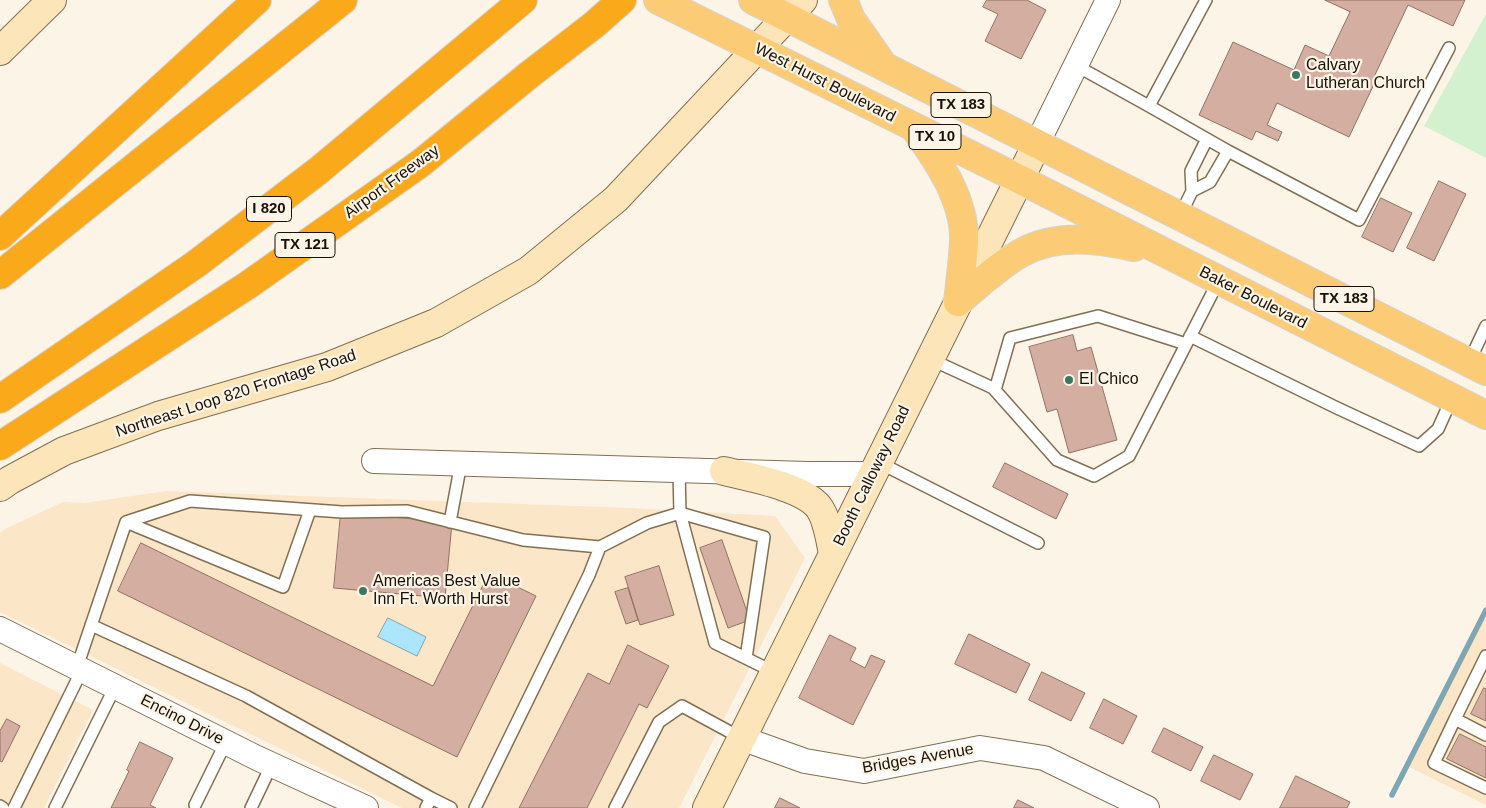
<!DOCTYPE html>
<html>
<head>
<meta charset="utf-8">
<style>
  body { margin:0 }
  canvas { display:block; background:#fcf4e7 }
</style>
</head>
<body>
<canvas width="1486" height="808"></canvas>
<script>
const c = document.querySelector('canvas').getContext('2d');
c.lineJoin = 'round';
function paint(path, color) {
  c.fillStyle = color;
  c.fill(path, 'evenodd');
}
function stroke(path, color, width, dash) {
  c.strokeStyle = color;
  c.lineWidth = width;
  c.lineCap = dash ? 'butt' : 'round';
  c.setLineDash(dash || []);
  c.stroke(path);
}
function write(font, color, halo, rows, align = 'center') {
  c.font = font + ' Arial,sans-serif';
  c.lineWidth = 4.5;
  c.setLineDash([]);
  c.textBaseline = 'middle';
  c.strokeStyle = halo;
  c.fillStyle = color;
  for (const [text, x, y, turn = 0] of rows) {
    c.save();
    c.translate(x, y);
    c.rotate((+turn || 0) * Math.PI / 180);
    c.textAlign = isNaN(turn) ? turn : align;
    if (halo) c.strokeText(text, 0, 0);
    c.fillText(text, 0, 0);
    c.restore();
  }
}
paint(new Path2D(`
  M 167,491 L 630,508 L 775,516 L 805,558 L 679,808 L 402,808 L 0,612 L 0,533 L 5,529 L 63,502 L 84,503 Z
  M 1486,611 L 1486,805 L 1409,767 Z
  M 0,663 L 93,710 L 44,808 L 0,808 Z`), '#fbe6c7');
paint(new Path2D(`
  M 1486,14 L 1486,158 L 1424,126 Z`), '#d4f1cf');
const water = new Path2D(`
  M 388,618 L 426,637 L 417,656 L 378,637 Z`);
paint(water, '#abe6fd');
stroke(water, '#7fa6b3', 1);
stroke(new Path2D(`
  M 1392,795 L 1486,610`), '#7fa6b3', 5.5);
const building = new Path2D(`
  M 987,0 L 1027,0 L 1046,10 L 1021,59 L 985,41 L 998,14 L 983,7 Z
  M 1325,0 L 1465,0 L 1453,26 L 1408,5 L 1373,79 L 1376,80 L 1349,137 L 1277,103 L 1267,125 L 1282,132 L 1278,141 L 1256,131 L 1252,140 L 1199,115 L 1233,42 L 1294,70 L 1305,45 L 1329,56 L 1350,12 Z
  M 1439,181 L 1466,194 L 1434,261 L 1407,248 Z
  M 1381,198 L 1412,213 L 1393,252 L 1362,237 Z
  M 1073,335 L 1077,351 L 1091,347 L 1117,440 L 1069,453 L 1057,409 L 1047,412 L 1029,347 Z
  M 1005,463 L 1068,494 L 1056,519 L 993,487 Z
  M 341,513 L 452,522 L 445,598 L 334,588 Z
  M 722,540 L 750,620 L 728,628 L 700,548 Z
  M 141,543 L 433,686 L 489,573 L 536,596 L 457,757 L 118,591 Z
  M 659,566 L 674,615 L 640,625 L 625,577 Z
  M 628,588 L 638,620 L 626,624 L 615,592 Z
  M 969,634 L 1030,664 L 1016,693 L 955,664 Z
  M 830,635 L 856,648 L 850,660 L 865,668 L 871,655 L 885,661 L 853,725 L 799,698 Z
  M 628,645 L 669,666 L 647,708 L 639,704 L 587,808 L 519,808 L 588,673 L 609,684 Z
  M 1042,672 L 1085,693 L 1071,721 L 1029,700 Z
  M 1484,688 L 1486,689 L 1486,721 L 1471,714 Z
  M 1104,699 L 1137,716 L 1123,744 L 1090,728 Z
  M 7,719 L 20,726 L 2,762 L 0,761 L 0,731 Z
  M 1164,728 L 1203,747 L 1191,771 L 1152,752 Z
  M 1460,734 L 1486,747 L 1486,778 L 1447,759 Z
  M 140,742 L 173,758 L 150,805 L 156,808 L 111,808 L 129,771 L 127,770 Z
  M 1214,755 L 1253,774 L 1240,800 L 1201,781 Z
  M 1296,776 L 1350,802 L 1347,808 L 1280,808 Z
  M 780,798 L 800,808 L 775,808 Z
  M 1018,800 L 1034,808 L 1014,808 Z`);
paint(building, '#d4aea0');
stroke(building, '#937163', 1);
const lane = new Path2D(`
  M 1075,65 L 1149,106 L 1206,0
  M 1149,106 L 1228,151 L 1359,220 L 1449,48
  M 1192,191 L 1210,182 L 1228,151
  M 1180,216 L 1192,191 L 1191,171 L 1207,139
  M 1190,336 L 1335,407 L 1419,446 L 1438,429 L 1452,398
  M 930,359 L 993,388 L 1057,460 L 1094,476 L 1129,456 L 1219,280
  M 1469,362 L 1486,326
  M 995,390 L 1010,338 L 1098,316 L 1186,344
  M 878,462 L 1038,543
  M 680,513 L 764,537 L 746,658
  M 680,513 L 715,643 L 774,672
  M 126,522 L 283,587 L 310,510
  M 450,522 L 461,463
  M 600,547 L 647,523 L 680,513 L 679,470
  M 91,625 L 246,696 L 431,798
  M 1486,656 L 1455,719 L 1486,735
  M 77,667 L 126,522 L 190,501 L 342,512 L 407,511 L 523,540 L 600,547 L 589,575 L 475,808
  M 1455,719 L 1434,763 L 1486,788
  M 195,805 L 226,742
  M 0,806 L 3,808
  M 14,808 L 82,670
  M 55,808 L 115,687
  M 251,808 L 272,764
  M 426,808 L 431,798 L 451,808
  M 615,808 L 659,722 L 682,706 L 741,738`);
const street = new Path2D(`
  M 1037,144 L 1108,0
  M 374,461 L 808,474 L 873,474
  M 0,629 L 257,758 L 366,808
  M 741,738 L 805,761 L 864,771 L 980,748 L 1044,758 L 1147,808`);
const secondary = new Path2D(`
  M 0,51 L 52,0
  M 724,471 C 748,477 806,487 820,509 C 828,522 830,539 833,554
  M 0,487 L 10,480 L 64,451 L 158,416 L 327,367 L 436,323 L 528,271 L 616,199 L 803,0
  M 707,808 L 1037,144`);
const primary = new Path2D(`
  M 658,0 L 1019,179 L 1486,415
  M 753,0 L 1486,371
  M 843,0 L 851,19 L 881,62
  M 916,130 C 938,161 965,200 964,241 C 963,261 960,282 958,302
  M 958,302 C 978,285 998,266 1021,253 C 1056,233 1098,239 1134,247`);
const highway = new Path2D(`
  M 0,236 L 257,0
  M 0,275 L 343,0
  M 0,399 L 196,264 L 318,171 L 523,0
  M 0,446 L 248,285 L 421,163 L 529,75 L 595,24 L 622,0`);
stroke(lane, '#826f52', 14);
stroke(street, '#826f52', 26);
stroke(secondary, '#826f52', 30);
stroke(primary, '#d6d4d2', 30);
stroke(highway, '#d6d4d2', 30);
stroke(lane, '#fff', 11);
stroke(street, '#fff', 24);
stroke(secondary, '#fde5ba', 28);
stroke(primary, '#fbcb76', 28);
stroke(highway, '#f9a91a', 28);
for (const [x, y, r, color] of [
  [1296,75,5,"#3b7864"],
  [1069,380,5,"#3b7864"],
  [363,591,5,"#3b7864"]
]) {
  const dot = new Path2D();
  dot.arc(x, y, r, 0, 2 * Math.PI);
  c.fillStyle = color;
  c.fill(dot);
  stroke(dot, '#fcf4e7', 2);
}
for (const [x, y, w] of [
  [961,105,60],
  [935,137,52],
  [269,209,45],
  [305,245,60],
  [1344,299,60]
]) {
  const box = new Path2D();
  box.roundRect(x - w / 2, y - 12.5, w, 25, 4);
  c.fillStyle = '#fcf4e7';
  c.fill(box);
  stroke(box, '#191106', 1);
}
write('bold 15px', '#191106', null, [
  ["TX 183",961,105],
  ["TX 10",935,137],
  ["I 820",269,209],
  ["TX 121",305,245],
  ["TX 183",1344,299]
]);
write('16px', '#191106', '#fcf4e7', [
  ["Calvary",1306,66],
  ["Lutheran Church",1306,84],
  ["El Chico",1079,380],
  ["Americas Best Value",373,582],
  ["Inn Ft. Worth Hurst",373,600]
], 'left');
write('16px', '#191106', '#fcf4e7', [
  ["West Hurst Boulevard",825,83,27],
  ["Airport Freeway",392,182,-36],
  ["Baker Boulevard",1253,298,27],
  ["Northeast Loop 820 Frontage Road",236,394,-18],
  ["Booth Calloway Road",872,476,-64],
  ["Encino Drive",182,720,27],
  ["Bridges Avenue",918,759,-10]
]);
</script>
</body>
</html>
